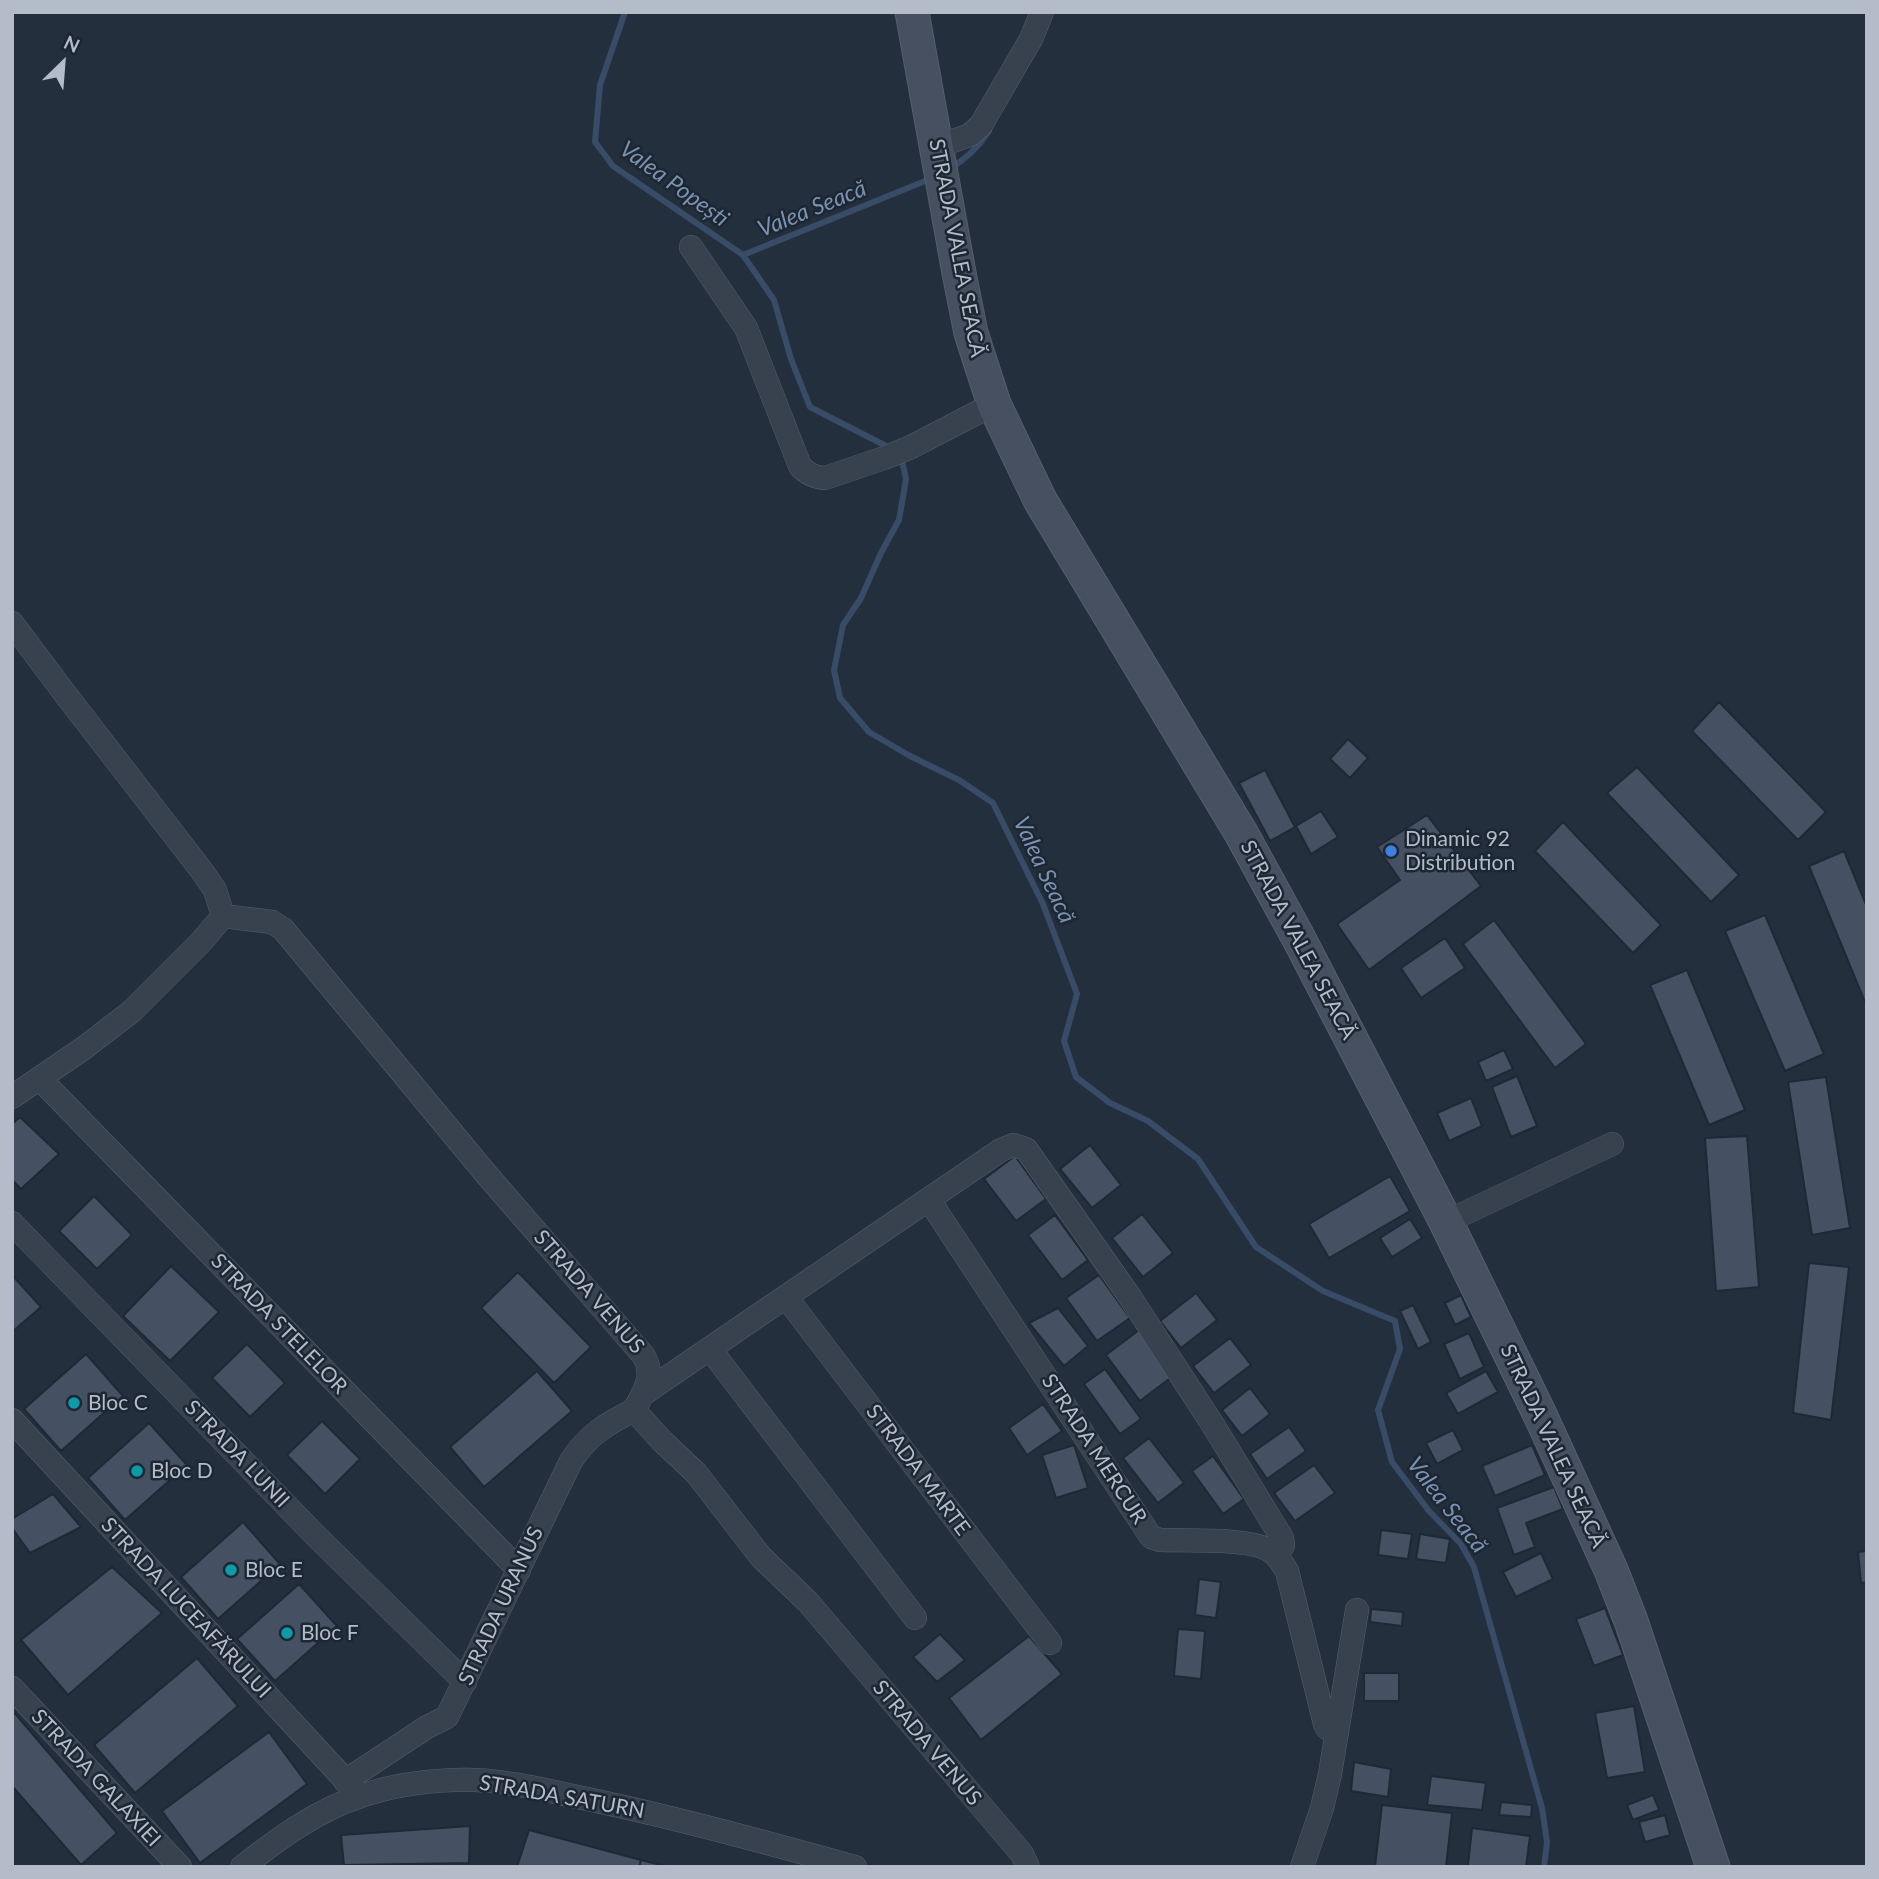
<!DOCTYPE html>
<html>
<head>
<meta charset="utf-8">
<style>
  body { margin:0 }
  #map { position:relative; width:1879px; height:1879px; overflow:hidden; background:#242f3e; font-family:Lato,sans-serif }
  canvas { display:block }
  .frame { position:absolute; inset:0; border:14px solid #b4bcc9; pointer-events:none }
  .north { position:absolute; left:28px; top:28px; width:70px; height:70px; -webkit-text-stroke:5px #1d2633; paint-order:stroke; rotate:25deg; font-size:19px; font-weight:700; line-height:28px; text-align:center; color:#b4bcc9 }
  .north::after { content:''; display:block; margin:auto; width:24px; height:32px; background:#b4bcc9; clip-path:polygon(50% 0,100% 100%,50% 72%,0 100%) }
</style>
</head>
<body>
<div id="map">
<canvas width="1879" height="1879"></canvas>
<div class="frame"></div>
<div class="north">N</div>
</div>
<script>
const c = document.querySelector('canvas').getContext('2d');
c.lineJoin = 'round';
function stroke(path, color, width, dash) {
  c.strokeStyle = color;
  c.lineWidth = width;
  c.lineCap = dash ? 'butt' : 'round';
  c.setLineDash(dash || []);
  c.stroke(path);
}
function paint(path, color) {
  c.fillStyle = color;
  c.fill(path, 'evenodd');
}
function write(font, color, halo, rows, align = 'center') {
  c.font = font + ' Lato,sans-serif';
  c.lineWidth = 5;
  c.setLineDash([]);
  c.textBaseline = 'middle';
  c.strokeStyle = halo;
  c.fillStyle = color;
  for (const [text, x, y, turn = 0] of rows) {
    c.save();
    c.translate(x, y);
    c.rotate((+turn || 0) * Math.PI / 180);
    c.textAlign = isNaN(turn) ? turn : align;
    if (halo) c.strokeText(text, 0, 0);
    c.fillText(text, 0, 0);
    c.restore();
  }
}
stroke(new Path2D(`
  M 625,12 L 600,85 L 595,142 L 613,166 L 743,255 L 774,300 L 791,359 L 810,407 L 890,448
  M 949,169 C 965,160 979,146 989,131
  M 743,255 L 930,179
  M 901,456 L 906,479 L 899,520 L 881,553 L 861,598 L 843,625 L 834,670 L 840,698 L 869,732 L 910,756 L 959,780 L 993,803 L 1043,904 L 1077,994 L 1064,1041 L 1076,1077 L 1110,1103 L 1148,1121 L 1198,1159 L 1256,1247 L 1323,1291 L 1395,1321 L 1400,1349 L 1378,1410 L 1392,1462 L 1429,1511 L 1461,1544 L 1474,1567 L 1542,1808 L 1547,1842 L 1544,1867`), '#394c67', 6);
const building = new Path2D(`
  M 1719,702 L 1826,812 L 1798,840 L 1692,731 Z
  M 1348,739 L 1368,758 L 1350,778 L 1330,759 Z
  M 1637,767 L 1739,875 L 1711,902 L 1607,793 Z
  M 1265,770 L 1295,827 L 1270,841 L 1239,783 Z
  M 1321,811 L 1338,837 L 1311,854 L 1296,826 Z
  M 1427,815 L 1481,886 L 1369,970 L 1337,924 L 1400,880 L 1377,847 Z
  M 1563,822 L 1661,925 L 1633,953 L 1535,851 Z
  M 1844,851 L 1867,907 L 1867,1007 L 1809,866 Z
  M 1765,915 L 1824,1054 L 1785,1071 L 1725,931 Z
  M 1494,920 L 1586,1044 L 1555,1068 L 1463,944 Z
  M 1445,938 L 1465,968 L 1421,998 L 1401,968 Z
  M 1687,970 L 1745,1110 L 1709,1125 L 1650,985 Z
  M 1504,1050 L 1513,1069 L 1486,1081 L 1478,1062 Z
  M 1517,1076 L 1537,1126 L 1511,1137 L 1492,1087 Z
  M 1826,1077 L 1850,1228 L 1812,1235 L 1788,1082 Z
  M 1471,1098 L 1482,1126 L 1449,1141 L 1437,1113 Z
  M 20,1117 L 59,1154 L 21,1189 L 12,1180 L 12,1124 Z
  M 1747,1136 L 1759,1287 L 1716,1291 L 1705,1138 Z
  M 1090,1145 L 1121,1185 L 1092,1208 L 1060,1169 Z
  M 1015,1156 L 1046,1199 L 1016,1221 L 984,1179 Z
  M 1390,1176 L 1410,1211 L 1329,1258 L 1309,1224 Z
  M 94,1196 L 132,1235 L 97,1269 L 59,1231 Z
  M 1142,1214 L 1173,1253 L 1143,1277 L 1112,1238 Z
  M 1055,1215 L 1088,1260 L 1062,1280 L 1028,1235 Z
  M 1410,1219 L 1422,1238 L 1392,1257 L 1380,1238 Z
  M 1809,1263 L 1849,1267 L 1831,1420 L 1793,1413 Z
  M 171,1266 L 219,1312 L 170,1361 L 123,1316 Z
  M 518,1272 L 591,1347 L 554,1383 L 481,1308 Z
  M 12,1275 L 41,1307 L 12,1332 Z
  M 1099,1275 L 1130,1318 L 1097,1341 L 1066,1298 Z
  M 1196,1293 L 1217,1320 L 1181,1348 L 1160,1321 Z
  M 1461,1295 L 1471,1317 L 1455,1325 L 1445,1303 Z
  M 1413,1305 L 1431,1342 L 1418,1349 L 1400,1311 Z
  M 1058,1308 L 1088,1346 L 1064,1366 L 1029,1323 Z
  M 1139,1330 L 1173,1376 L 1140,1401 L 1106,1355 Z
  M 1469,1333 L 1484,1367 L 1460,1379 L 1444,1344 Z
  M 1230,1338 L 1251,1365 L 1214,1393 L 1193,1366 Z
  M 247,1344 L 285,1383 L 250,1417 L 212,1378 Z
  M 86,1354 L 123,1396 L 61,1451 L 24,1409 Z
  M 1105,1369 L 1141,1419 L 1120,1434 L 1084,1384 Z
  M 537,1371 L 572,1411 L 484,1487 L 450,1447 Z
  M 1486,1371 L 1498,1392 L 1458,1414 L 1446,1393 Z
  M 1250,1388 L 1270,1414 L 1242,1436 L 1222,1410 Z
  M 1043,1404 L 1062,1431 L 1027,1455 L 1009,1428 Z
  M 322,1421 L 360,1459 L 325,1494 L 287,1455 Z
  M 149,1423 L 187,1465 L 125,1520 L 88,1478 Z
  M 1289,1427 L 1306,1451 L 1267,1479 L 1250,1454 Z
  M 1453,1430 L 1463,1450 L 1437,1464 L 1426,1443 Z
  M 1149,1438 L 1184,1483 L 1158,1503 L 1123,1458 Z
  M 1074,1445 L 1088,1488 L 1056,1498 L 1042,1455 Z
  M 1532,1445 L 1545,1475 L 1495,1496 L 1482,1466 Z
  M 1213,1456 L 1244,1499 L 1223,1514 L 1192,1471 Z
  M 1314,1465 L 1335,1493 L 1295,1521 L 1274,1493 Z
  M 1554,1487 L 1563,1509 L 1526,1523 L 1535,1547 L 1514,1555 L 1497,1508 Z
  M 53,1494 L 81,1527 L 30,1553 L 12,1528 L 12,1519 Z
  M 243,1522 L 280,1564 L 218,1619 L 181,1577 Z
  M 1381,1530 L 1412,1534 L 1408,1559 L 1378,1555 Z
  M 1420,1534 L 1450,1539 L 1446,1563 L 1416,1559 Z
  M 1867,1551 L 1867,1582 L 1861,1583 L 1858,1552 Z
  M 1541,1553 L 1553,1579 L 1516,1597 L 1503,1572 Z
  M 112,1567 L 162,1613 L 68,1695 L 21,1640 Z
  M 1199,1579 L 1221,1582 L 1216,1618 L 1195,1615 Z
  M 299,1584 L 337,1626 L 275,1681 L 237,1639 Z
  M 1605,1608 L 1623,1655 L 1594,1666 L 1576,1619 Z
  M 1371,1609 L 1403,1612 L 1402,1626 L 1370,1622 Z
  M 1178,1629 L 1205,1631 L 1201,1679 L 1174,1676 Z
  M 940,1634 L 965,1660 L 937,1682 L 913,1657 Z
  M 1029,1636 L 1062,1674 L 981,1740 L 949,1698 Z
  M 197,1658 L 238,1706 L 135,1793 L 94,1745 Z
  M 1364,1673 L 1399,1673 L 1399,1701 L 1364,1701 Z
  M 1634,1706 L 1645,1772 L 1607,1778 L 1595,1713 Z
  M 12,1710 L 117,1833 L 81,1865 L 12,1786 Z
  M 269,1732 L 307,1784 L 200,1863 L 162,1811 Z
  M 1354,1762 L 1391,1769 L 1388,1797 L 1351,1791 Z
  M 1431,1776 L 1486,1783 L 1482,1810 L 1427,1805 Z
  M 1653,1795 L 1659,1810 L 1633,1820 L 1627,1805 Z
  M 1501,1802 L 1532,1805 L 1531,1817 L 1499,1815 Z
  M 1382,1805 L 1452,1813 L 1446,1867 L 1375,1867 Z
  M 1665,1815 L 1670,1835 L 1645,1842 L 1639,1822 Z
  M 470,1826 L 469,1863 L 344,1865 L 341,1835 Z
  M 1472,1828 L 1530,1836 L 1526,1867 L 1468,1866 Z
  M 529,1830 L 641,1860 L 639,1867 L 517,1867 Z
  M 641,1860 L 669,1867 L 639,1867 Z`);
paint(building, '#455162');
stroke(building, '#1f2835', 2);
const minor = new Path2D(`
  M 936,147 L 970,135 L 981,125 L 1031,39 L 1042,12
  M 691,247 L 746,328 L 800,466 C 807,474 814,477 825,478 L 884,458 L 909,448 L 994,404
  M 12,623 L 66,695 L 202,871 L 215,890 L 223,916
  M 223,916 L 272,922 L 283,929 L 487,1175 L 643,1355 C 656,1375 644,1392 634,1410
  M 40,1079 L 519,1570
  M 12,1097 L 84,1048 L 132,1011 L 201,942 L 223,916
  M 929,1200 L 1151,1537 L 1160,1540 C 1186,1541 1248,1538 1269,1550 C 1278,1555 1282,1563 1287,1571 L 1325,1724 L 1327,1728 L 1337,1733
  M 1446,1222 L 1612,1144
  M 12,1223 L 316,1536 L 465,1682
  M 786,1297 L 1050,1643
  M 710,1349 L 915,1618
  M 643,1394 L 1001,1150 L 1013,1145 L 1026,1149 L 1130,1297 L 1213,1425 L 1282,1538 L 1283,1545 L 1277,1556
  M 634,1410 L 662,1441 L 696,1473 L 761,1557 L 808,1602 L 1022,1854 L 1028,1867
  M 12,1420 L 360,1796
  M 12,1688 L 180,1867
  M 345,1781 L 427,1727 L 447,1717 L 571,1461 C 588,1435 606,1424 634,1410
  M 242,1867 C 278,1839 317,1810 361,1796 C 390,1786 424,1781 455,1780 C 499,1778 549,1791 592,1800 C 681,1819 768,1843 855,1867
  M 1302,1867 L 1322,1808 L 1330,1774 L 1357,1610`);
const secondary = new Path2D(`
  M 912,12 L 959,273 L 971,333 L 994,404 L 1040,500 L 1241,833 L 1298,937 L 1446,1222 L 1542,1419 L 1611,1570 L 1631,1621 L 1713,1867`);
stroke(minor, '#565f6c', 24);
stroke(secondary, '#565f6c', 35);
stroke(minor, '#38414e', 23);
stroke(secondary, '#465061', 33);
for (const [x, y, r, color] of [
  [1391,851,7,"#3f7fe0"],
  [74,1403,7,"#0f9aa8"],
  [137,1471,7,"#0f9aa8"],
  [231,1570,7,"#0f9aa8"],
  [287,1633,7,"#0f9aa8"]
]) {
  const dot = new Path2D();
  dot.arc(x, y, r, 0, 2 * Math.PI);
  c.fillStyle = color;
  c.fill(dot);
  stroke(dot, '#1d2633', 2.5);
}
write('21px', '#b4bcc9', '#1d2633', [
  ["STRADA VALEA SEACĂ",957,248,79],
  ["STRADA VALEA SEACĂ",1298,940,62],
  ["STRADA VENUS",589,1292,49],
  ["STRADA STELELOR",279,1324,46],
  ["STRADA VALEA SEACĂ",1553,1446,65],
  ["STRADA MERCUR",1094,1449,57],
  ["STRADA LUNII",237,1454,46],
  ["STRADA MARTE",918,1470,53],
  ["STRADA URANUS",501,1606,-65],
  ["STRADA LUCEAFĂRULUI",186,1608,47],
  ["STRADA VENUS",927,1743,50],
  ["STRADA GALAXIEI",96,1778,47],
  ["STRADA SATURN",562,1797,10]
]);
write('21px', '#b4bcc9', '#1d2633', [
  ["Dinamic 92",1405,839],
  ["Distribution",1405,863],
  ["Bloc C",88,1403],
  ["Bloc D",151,1471],
  ["Bloc E",245,1570],
  ["Bloc F",301,1633]
], 'left');
write('italic 23px', '#7c92b1', '#1d2633', [
  ["Valea Popești",674,184,36],
  ["Valea Seacă",812,209,-22],
  ["Valea Seacă",1044,870,65],
  ["Valea Seacă",1447,1505,52]
]);
</script>
</body>
</html>
